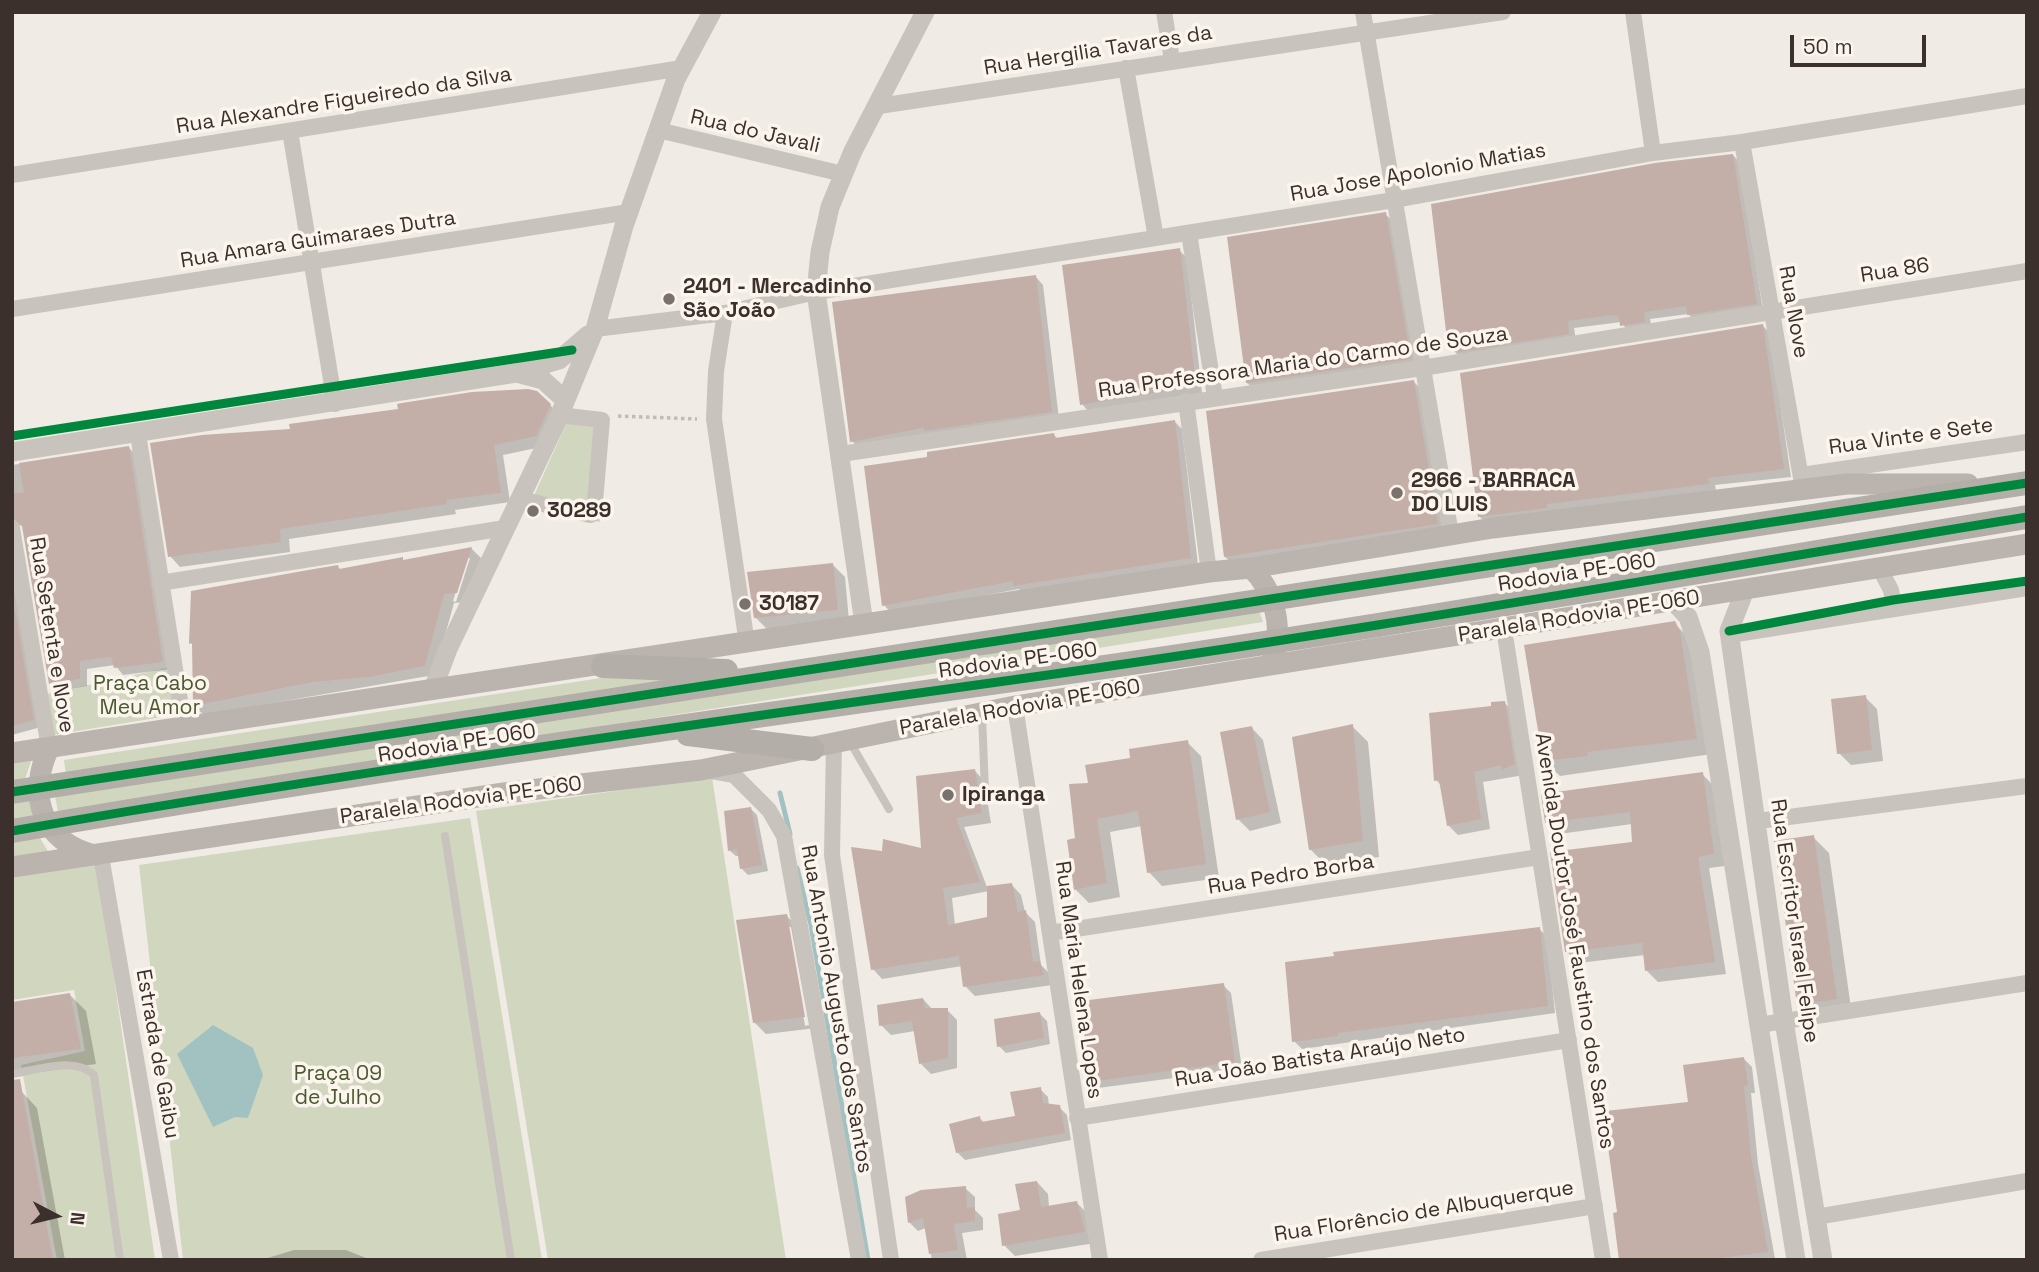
<!DOCTYPE html>
<html>
<head>
<meta charset="utf-8">
<style>
  body { margin:0 }
  #map { position:relative; width:2039px; height:1272px; overflow:hidden; background:#f0ebe5; font-family:"Space Grotesk",sans-serif }
  canvas { display:block }
  .frame { position:absolute; inset:0; border:14px solid #3b302b; pointer-events:none }
  .north { position:absolute; left:21px; top:1181px; width:70px; height:70px; -webkit-text-stroke:5px #fbf5ee; paint-order:stroke; rotate:97deg; font-size:19px; font-weight:700; line-height:28px; text-align:center; color:#3b302b }
  .north::after { content:''; display:block; margin:auto; width:24px; height:32px; background:#3b302b; clip-path:polygon(50% 0,100% 100%,50% 72%,0 100%) }
  .scale { position:absolute; left:1790px; top:35px; width:136px; height:32px; box-sizing:border-box; border:4px solid #3b302b; border-top:0; padding-left:9px; font-size:21px; line-height:24px; white-space:nowrap; color:#3b302b; -webkit-text-stroke:5px #fbf5ee; paint-order:stroke }
</style>
</head>
<body>
<div id="map">
<canvas width="2039" height="1272"></canvas>
<div class="frame"></div>
<div class="north">N</div>
<div class="scale">50 m</div>
</div>
<script>
const c = document.querySelector('canvas').getContext('2d');
c.lineJoin = 'round';
function paint(path, color) {
  c.fillStyle = color;
  c.fill(path, 'evenodd');
}
function stroke(path, color, width, dash) {
  c.strokeStyle = color;
  c.lineWidth = width;
  c.lineCap = dash ? 'butt' : 'round';
  c.setLineDash(dash || []);
  c.stroke(path);
}
function write(font, color, halo, rows, align = 'center') {
  c.font = font + ' "Space Grotesk",sans-serif';
  c.lineWidth = 7;
  c.setLineDash([]);
  c.textBaseline = 'middle';
  c.strokeStyle = halo;
  c.fillStyle = color;
  for (const [text, x, y, turn = 0] of rows) {
    c.save();
    c.translate(x, y);
    c.rotate((+turn || 0) * Math.PI / 180);
    c.textAlign = isNaN(turn) ? turn : align;
    if (halo) c.strokeText(text, 0, 0);
    c.fillText(text, 0, 0);
    c.restore();
  }
}
paint(new Path2D(`
  M 571,413 L 605,418 L 600,522 L 528,509 Z
  M 1257,605 L 1263,622 L 58,812 L 55,796 Z
  M 171,667 L 180,714 L 53,735 L 47,694 Z
  M 679,669 L 693,677 L 66,776 L 64,760 L 601,678 Z
  M 32,758 L 25,779 L 12,781 L 12,759 Z
  M 712,777 L 786,1260 L 548,1260 L 476,811 Z
  M 30,797 L 37,817 L 12,821 L 12,800 Z
  M 470,818 L 542,1260 L 183,1260 L 139,865 Z
  M 39,836 L 50,855 L 12,861 L 12,841 Z
  M 97,861 L 155,1260 L 57,1260 L 21,1065 L 85,1051 L 74,990 L 12,1000 L 12,876 Z`), '#d1d6bf');
paint(new Path2D(`
  M 213,1025 L 253,1048 L 263,1075 L 248,1118 L 235,1117 L 213,1127 L 177,1054 Z`), '#a1c2c1');
paint(new Path2D(`
  M 1733,155 L 1740,163 L 1763,311 L 1696,322 L 1688,314 L 1650,319 L 1652,329 L 1629,332 L 1621,322 L 1574,328 L 1576,341 L 1458,355 L 1450,347 Z
  M 1385,214 L 1393,221 L 1417,366 L 1255,390 L 1247,383 Z
  M 1179,250 L 1187,258 L 1202,393 L 1089,412 L 1082,404 Z
  M 1036,277 L 1043,285 L 1059,419 L 859,448 L 852,441 Z
  M 1763,326 L 1770,333 L 1791,477 L 1715,485 L 1716,491 L 1487,524 L 1479,516 Z
  M 1414,382 L 1421,389 L 1444,531 L 1233,564 L 1225,557 Z
  M 550,405 L 560,415 L 546,446 L 503,455 L 510,502 L 455,510 L 456,514 L 289,539 L 290,552 L 180,567 L 170,556 L 292,431 Z
  M 1175,422 L 1182,429 L 1198,565 L 1022,593 L 1019,589 L 891,613 L 884,605 L 929,459 L 1054,435 L 1058,439 Z
  M 129,448 L 137,456 L 170,669 L 123,675 L 115,665 L 87,669 L 87,686 L 58,691 L 50,683 L 24,526 L 18,525 L 12,530 L 12,465 Z
  M 471,548 L 481,558 L 466,602 L 454,603 L 434,675 L 204,715 L 194,706 L 194,646 L 191,643 L 338,567 L 341,570 L 405,562 ZM 466,558 L 470,558 L 456,602 L 453,601 Z
  M 12,559 L 41,727 L 12,735 Z
  M 833,565 L 845,577 L 849,621 L 767,629 L 755,617 Z
  M 1674,623 L 1690,639 L 1712,754 L 1560,776 L 1544,761 Z
  M 1865,697 L 1877,709 L 1883,761 L 1851,765 L 1839,753 Z
  M 1504,702 L 1514,713 L 1524,775 L 1483,782 L 1490,829 L 1458,835 L 1448,825 L 1442,786 L 1436,780 L 1493,708 Z
  M 1352,726 L 1368,742 L 1379,857 L 1326,865 L 1310,849 Z
  M 1252,728 L 1263,740 L 1281,823 L 1250,831 L 1238,819 Z
  M 1187,742 L 1201,756 L 1219,878 L 1162,886 L 1149,872 L 1142,826 L 1110,832 L 1120,897 L 1089,903 L 1076,890 L 1077,840 L 1090,785 L 1132,760 Z
  M 975,771 L 984,781 L 991,823 L 964,827 L 987,887 L 1012,885 L 1021,895 L 1025,912 L 1035,922 L 1041,965 L 1049,973 L 1052,985 L 975,996 L 965,986 L 962,966 L 882,979 L 873,969 L 884,853 L 923,850 ZM 989,891 L 989,919 L 955,925 L 952,898 Z
  M 1702,774 L 1714,786 L 1725,866 L 1709,868 L 1726,974 L 1658,982 L 1647,971 L 1645,955 L 1579,963 L 1567,952 L 1634,843 L 1632,824 L 1559,834 L 1547,822 Z
  M 750,808 L 757,815 L 768,871 L 748,875 L 742,869 L 740,856 L 736,856 L 729,850 Z
  M 1813,837 L 1829,853 L 1852,1015 L 1814,1020 L 1799,1004 Z
  M 787,916 L 798,928 L 816,1028 L 766,1034 L 754,1022 ZM 788,927 L 791,927 L 809,1025 L 805,1026 Z
  M 1539,929 L 1547,936 L 1555,1013 L 1302,1049 L 1294,1041 Z
  M 1223,985 L 1231,993 L 1242,1069 L 1098,1088 L 1090,1081 Z
  M 70,995 L 86,1011 L 96,1064 L 12,1076 L 12,1004 Z
  M 923,999 L 933,1010 L 947,1010 L 957,1020 L 957,1068 L 931,1074 L 921,1064 L 915,1031 L 891,1035 L 881,1025 Z
  M 1040,1014 L 1047,1021 L 1050,1044 L 1006,1053 L 999,1046 Z
  M 1744,1059 L 1752,1067 L 1755,1093 L 1751,1093 L 1758,1164 L 1775,1259 L 1621,1260 L 1619,1214 L 1610,1149 L 1602,1140 L 1690,1104 Z
  M 1040,1089 L 1048,1097 L 1049,1106 L 1059,1107 L 1067,1115 L 1071,1140 L 965,1160 L 957,1152 L 979,1118 L 985,1123 L 1017,1118 Z
  M 22,1092 L 37,1108 L 65,1260 L 12,1260 Z
  M 1037,1182 L 1048,1194 L 1049,1207 L 1077,1203 L 1088,1214 L 1095,1243 L 1015,1256 L 1004,1245 Z
  M 965,1188 L 975,1197 L 975,1210 L 983,1218 L 983,1230 L 962,1233 L 967,1260 L 932,1260 L 926,1228 L 918,1231 L 909,1222 Z
  M 294,1250 L 346,1250 L 371,1260 L 261,1260 Z`), '#0003');
stroke(new Path2D(`
  M 780,793 L 790,834
  M 797,868 L 811,925 L 868,1260`), '#a1c2c1', 5);
paint(new Path2D(`
  M 1733,154 L 1757,304 L 1687,315 L 1686,306 L 1644,312 L 1645,322 L 1620,326 L 1619,317 L 1612,315 L 1568,321 L 1569,334 L 1458,352 L 1457,347 L 1448,348 L 1431,204 L 1655,163 Z
  M 1386,212 L 1411,359 L 1246,383 L 1227,237 Z
  M 1180,248 L 1196,386 L 1080,405 L 1062,265 Z
  M 1036,275 L 1052,412 L 924,431 L 923,428 L 850,442 L 832,302 Z
  M 1763,324 L 1784,469 L 1708,478 L 1709,484 L 1547,504 L 1547,508 L 1478,517 L 1460,373 Z
  M 1414,380 L 1438,524 L 1224,557 L 1206,411 Z
  M 528,389 L 537,391 L 551,404 L 536,436 L 494,445 L 501,493 L 446,500 L 447,504 L 280,529 L 281,542 L 168,557 L 150,443 L 202,435 L 290,429 L 289,424 L 398,409 L 397,404 L 402,403 L 472,392 Z
  M 1175,420 L 1191,558 L 1013,586 L 1013,581 L 882,606 L 864,466 L 927,457 L 927,452 L 1054,433 L 1055,438 Z
  M 129,446 L 163,662 L 114,668 L 111,657 L 80,661 L 80,679 L 49,684 L 22,526 L 12,518 L 12,493 L 24,493 L 19,463 Z
  M 472,547 L 457,593 L 444,594 L 425,666 L 369,677 L 313,682 L 193,706 L 192,643 L 189,644 L 191,591 L 314,569 L 338,565 L 339,569 L 403,557 L 403,560 Z
  M 833,563 L 838,610 L 754,618 L 747,572 Z
  M 12,593 L 34,720 L 12,726 Z
  M 1675,621 L 1680,631 L 1697,739 L 1587,752 L 1588,756 L 1543,761 L 1524,645 Z
  M 1866,695 L 1872,750 L 1837,754 L 1831,699 Z
  M 1505,701 L 1515,764 L 1502,770 L 1501,765 L 1474,772 L 1481,819 L 1447,826 L 1439,780 L 1434,781 L 1429,713 L 1491,706 L 1491,702 Z
  M 1353,724 L 1363,841 L 1309,850 L 1292,737 Z
  M 1252,726 L 1270,812 L 1236,820 L 1220,732 Z
  M 1188,740 L 1206,864 L 1147,873 L 1138,811 L 1097,819 L 1107,883 L 1074,890 L 1067,840 L 1075,838 L 1069,784 L 1088,783 L 1085,765 L 1130,758 L 1129,749 Z
  M 975,769 L 982,813 L 956,818 L 980,882 L 943,888 L 948,925 L 987,917 L 987,886 L 1012,883 L 1018,912 L 1026,910 L 1033,962 L 1040,961 L 1044,975 L 963,987 L 959,956 L 871,970 L 851,847 L 882,851 L 883,839 L 921,848 L 916,776 Z
  M 1703,772 L 1714,854 L 1698,857 L 1715,962 L 1645,971 L 1642,943 L 1565,952 L 1550,852 L 1632,842 L 1630,812 L 1545,823 L 1541,794 Z
  M 751,807 L 762,865 L 740,869 L 737,849 L 728,851 L 724,811 Z
  M 1814,835 L 1837,999 L 1797,1005 L 1774,841 Z
  M 787,914 L 805,1017 L 753,1023 L 736,920 Z
  M 1540,927 L 1548,1006 L 1338,1033 L 1338,1036 L 1292,1042 L 1285,962 L 1334,956 L 1333,952 Z
  M 1224,983 L 1235,1062 L 1089,1082 L 1081,1001 Z
  M 70,993 L 81,1049 L 12,1058 L 12,1002 Z
  M 923,998 L 925,1008 L 948,1008 L 948,1058 L 919,1064 L 912,1021 L 879,1026 L 877,1005 Z
  M 1040,1012 L 1044,1038 L 997,1047 L 994,1019 Z
  M 1744,1057 L 1748,1085 L 1744,1086 L 1751,1155 L 1768,1252 L 1705,1260 L 1619,1260 L 1613,1213 L 1617,1212 L 1607,1140 L 1600,1141 L 1596,1112 L 1688,1102 L 1683,1065 Z
  M 20,1079 L 53,1260 L 12,1260 L 12,1080 Z
  M 1041,1087 L 1043,1103 L 1060,1105 L 1065,1133 L 956,1153 L 949,1124 L 980,1116 L 981,1122 L 1015,1116 L 1010,1092 Z
  M 1037,1181 L 1041,1207 L 1077,1201 L 1085,1232 L 1002,1246 L 998,1214 L 1020,1210 L 1015,1184 Z
  M 966,1186 L 967,1208 L 975,1207 L 975,1221 L 954,1224 L 958,1250 L 929,1254 L 923,1218 L 908,1223 L 905,1197 L 921,1190 Z`), '#c3afa7');
stroke(new Path2D(`
  M 618,416 L 697,419`), '#c2bbb6', 3.5, [3.5, 3.5]);
stroke(new Path2D(`
  M 982,715 L 985,791
  M 850,742 L 889,809
  M 445,836 L 511,1260
  M 12,1074 C 37,1070 75,1056 94,1075 L 120,1260`), '#c9c3be', 8);
stroke(new Path2D(`
  M 1164,12 L 1172,60
  M 1363,12 L 1451,534
  M 1633,12 L 1653,153
  M 1126,68 L 1156,238
  M 879,106 L 1503,12
  M 658,130 L 843,174
  M 290,131 L 335,404
  M 1742,142 L 1803,489
  M 12,175 L 682,68
  M 1189,233 L 1215,397
  M 12,309 L 629,212
  M 725,313 L 716,371 L 714,419 L 747,644
  M 595,329 L 725,313 L 816,292 L 1394,200 L 1653,153 L 1742,142 L 2027,96
  M 1186,401 L 1209,572
  M 138,434 L 184,726
  M 841,454 L 1422,368 L 2027,271
  M 1801,475 L 2027,442
  M 520,499 L 590,515 L 594,513 L 602,420 L 559,415
  M 12,528 L 49,748
  M 1880,569 L 1891,590 L 1894,607
  M 160,583 L 505,528
  M 1504,629 L 1603,1260
  M 1730,635 L 2027,588
  M 1015,706 L 1100,1260
  M 834,743 L 832,855 L 891,1260
  M 711,771 L 734,775 L 769,810 L 784,836 L 859,1260
  M 1758,821 L 2027,786
  M 101,856 L 171,1260
  M 1050,933 L 1539,857
  M 1759,1025 L 2027,983
  M 1077,1118 L 1569,1040
  M 1816,1217 L 2027,1181
  M 1261,1260 L 1595,1206`), '#c9c3be', 16);
stroke(new Path2D(`
  M 517,373 L 543,380 L 565,400
  M 12,452 L 516,373 L 559,360 L 588,335
  M 1745,590 L 1729,631 L 1784,1021 L 1823,1260
  M 1674,602 L 1688,617 L 1700,652 L 1796,1260
  M 864,624 L 816,292 L 820,252 L 830,207 L 853,151 L 925,12
  M 433,689 L 448,649 L 558,419 L 595,329 L 624,226 L 676,79 L 712,12`), '#c9c3be', 19);
stroke(new Path2D(`
  M 1251,568 C 1273,589 1284,626 1273,655
  M 49,748 C 27,795 41,842 95,855
  M 12,753 L 1209,572 L 1251,568 L 1493,528 L 1847,484 L 1968,484
  M 12,867 L 504,793 L 701,770 L 1015,706 L 2027,544`), '#bab3ae', 21);
stroke(new Path2D(`
  M 603,666 L 726,671
  M 688,734 L 812,749
  M 12,792 L 2027,483
  M 12,831 C 341,774 675,727 1005,681 C 1347,634 1686,573 2027,517`), '#b4aea8', 24);
stroke(new Path2D(`
  M 12,436 L 572,350
  M 1729,631 L 1893,600 L 2027,581
  M 12,792 L 2027,483
  M 12,831 C 341,774 675,727 1005,681 C 1347,634 1686,573 2027,517`), '#00873e', 9);
for (const [x, y, r, color] of [
  [669,299,7,"#7a716c"],
  [1397,493,7,"#7a716c"],
  [533,511,7,"#7a716c"],
  [745,604,7,"#7a716c"],
  [948,795,7,"#7a716c"]
]) {
  const dot = new Path2D();
  dot.arc(x, y, r, 0, 2 * Math.PI);
  c.fillStyle = color;
  c.fill(dot);
  stroke(dot, '#fbf5ee', 2.5);
}
write('21px', '#3b302b', '#fbf5ee', [
  ["Rua Hergilia Tavares da",1098,51,-9],
  ["Rua Alexandre Figueiredo da Silva",344,101,-9],
  ["Rua do Javali",755,132,13],
  ["Rua Jose Apolonio Matias",1418,173,-10],
  ["Rua Amara Guimaraes Dutra",318,240,-9],
  ["Rua 86",1895,271,-9],
  ["Rua Nove",1793,312,80],
  ["Rua Professora Maria do Carmo de Souza",1303,363,-8],
  ["Rua Vinte e Sete",1911,437,-8],
  ["Rodovia PE-060",1577,573,-9],
  ["Paralela Rodovia PE-060",1579,617,-9],
  ["Rua Setenta e Nove",51,635,81],
  ["Rodovia PE-060",1018,661,-8],
  ["Paralela Rodovia PE-060",1020,708,-10],
  ["Rodovia PE-060",457,744,-9],
  ["Paralela Rodovia PE-060",461,801,-8],
  ["Rua Pedro Borba",1291,875,-9],
  ["Rua Escritor Israel Felipe",1794,921,82],
  ["Avenida Doutor José Faustino dos Santos",1574,941,81],
  ["Rua Maria Helena Lopes",1078,980,82],
  ["Rua Antonio Augusto dos Santos",836,1009,80],
  ["Estrada de Gaibu",157,1054,80],
  ["Rua João Batista Araújo Neto",1320,1058,-9],
  ["Rua Florêncio de Albuquerque",1424,1212,-9]
]);
write('bold 21px', '#3b302b', '#fbf5ee', [
  ["2401 - Mercadinho",683,287],
  ["São João",683,311],
  ["2966 - BARRACA",1411,481],
  ["DO LUIS",1411,505],
  ["30289",547,511],
  ["30187",759,604],
  ["Ipiranga",962,795]
], 'left');
write('21px', '#4a5a2e', '#fbf5ee', [
  ["Praça Cabo",150,684],
  ["Meu Amor",150,708],
  ["Praça 09",338,1074],
  ["de Julho",338,1098]
]);
</script>
</body>
</html>
